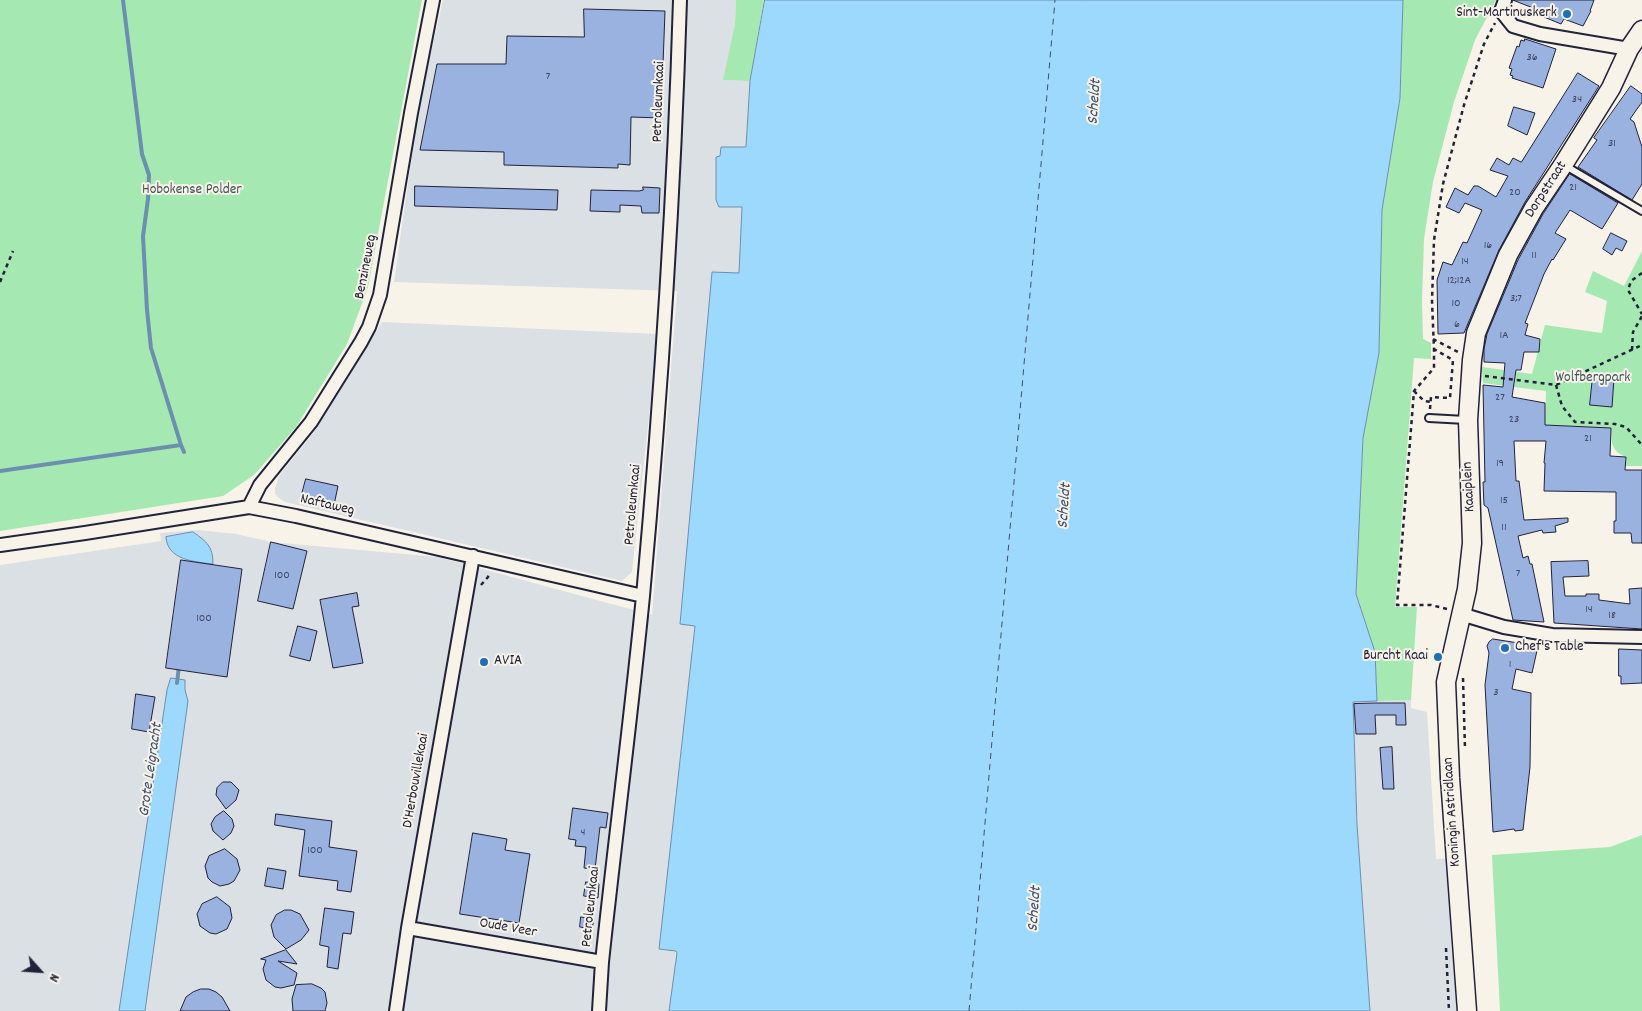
<!DOCTYPE html>
<html>
<head>
<meta charset="utf-8">
<style>
  body { margin:0 }
  #map { position:relative; width:1642px; height:1011px; overflow:hidden; background:#f7f3e8; font-family:Dekko,sans-serif }
  canvas { display:block }
  .north { position:absolute; left:15px; top:946px; width:50px; height:50px; -webkit-text-stroke:4px #f7f3e8; paint-order:stroke; rotate:116deg; font-size:14px; font-weight:700; line-height:20px; text-align:center; color:#22223b }
  .north::after { content:''; display:block; margin:auto; width:18px; height:22px; background:#22223b; clip-path:polygon(50% 0,100% 100%,50% 72%,0 100%) }
</style>
</head>
<body>
<div id="map">
<canvas width="1642" height="1011"></canvas>
<div class="north">N</div>
</div>
<script>
const c = document.querySelector('canvas').getContext('2d');
c.lineJoin = 'round';
function paint(path, color) {
  c.fillStyle = color;
  c.fill(path, 'evenodd');
}
function stroke(path, color, width, dash) {
  c.strokeStyle = color;
  c.lineWidth = width;
  c.lineCap = dash ? 'butt' : 'round';
  c.setLineDash(dash || []);
  c.stroke(path);
}
function write(font, color, halo, rows, align = 'center') {
  c.font = font + ' Dekko,sans-serif';
  c.lineWidth = 4;
  c.setLineDash([]);
  c.textBaseline = 'middle';
  c.strokeStyle = halo;
  c.fillStyle = color;
  for (const [text, x, y, turn = 0] of rows) {
    c.save();
    c.translate(x, y);
    c.rotate((+turn || 0) * Math.PI / 180);
    c.textAlign = isNaN(turn) ? turn : align;
    if (halo) c.strokeText(text, 0, 0);
    c.fillText(text, 0, 0);
    c.restore();
  }
}
paint(new Path2D(`
  M 443,0 L 736,0 L 735,24 L 724,80 L 750,81 L 746,147 L 721,147 L 719,207 L 742,206 L 739,273 L 712,273 L 680,624 L 695,626 L 660,949 L 676,951 L 677,953 L 669,1011 L 0,1011 L 0,565 L 161,541 L 160,533 L 198,530 L 236,534 L 271,542 L 438,557 L 652,615 L 677,291 L 394,282 L 419,105 Z
  M 382,322 L 658,334 L 632,572 L 622,581 L 285,502 L 280,499 L 275,494 L 275,488 L 279,476 L 314,432 Z
  M 1411,700 L 1411,708 L 1427,712 L 1436,859 L 1456,858 L 1467,1011 L 1370,1011 L 1357,824 L 1353,701 Z`), '#dbe0e5');
paint(new Path2D(`
  M 0,0 L 422,0 L 368,287 L 347,344 L 296,427 L 254,475 L 223,496 L 0,531 Z
  M 736,0 L 764,0 L 750,81 L 723,80 L 735,24 Z
  M 1403,0 L 1496,0 L 1475,40 L 1454,102 L 1433,182 L 1424,239 L 1422,301 L 1423,339 L 1431,343 L 1431,359 L 1414,358 L 1395,607 L 1417,607 L 1411,700 L 1377,701 L 1375,652 L 1356,594 L 1363,438 L 1379,353 L 1382,210 L 1400,98 Z
  M 1642,251 L 1642,466 L 1625,466 L 1626,457 C 1610,450 1612,443 1611,428 L 1545,425 L 1546,391 L 1483,383 L 1482,367 L 1532,374 L 1545,325 L 1602,333 L 1607,301 L 1585,292 L 1593,271 L 1624,286 Z
  M 1642,835 L 1642,1011 L 1500,1011 L 1492,855 L 1610,847 Z`), '#a6e8b2');
const water = new Path2D(`
  M 765,0 L 1403,0 L 1400,98 L 1382,210 L 1379,353 L 1363,438 L 1356,594 L 1375,652 L 1377,701 L 1353,702 L 1357,824 L 1370,1011 L 669,1011 L 677,953 L 676,951 L 659,949 L 695,626 L 680,624 L 712,272 L 739,273 L 742,207 L 719,207 L 716,200 L 716,157 L 720,156 L 721,147 L 746,147 L 750,81 Z
  M 193,532 C 207,542 213,546 213,564 C 195,562 167,560 166,537 Z
  M 171,678 L 185,680 L 185,690 L 188,701 L 145,1011 L 119,1011 L 167,690 Z`);
paint(water, '#9dd8fd');
stroke(water, '#6c8faf', 1);
stroke(new Path2D(`
  M 123,0 L 142,154 L 149,175 L 148,199 L 143,236 L 147,310 L 151,348 L 181,445
  M 0,471 L 181,445 L 184,452
  M 177,683 L 179,666`), '#6c8faf', 4);
stroke(new Path2D(`
  M 969,1011 L 1055,0`), '#41506c', 1, [6, 5]);
const building = new Path2D(`
  M 1513,0 L 1594,0 L 1590,11 L 1591,11 L 1583,26 L 1564,19 L 1561,24 L 1544,17 L 1545,13 Z
  M 584,9 L 665,11 L 661,118 L 631,117 L 630,165 L 618,164 L 618,168 L 504,165 L 504,152 L 420,150 L 437,64 L 506,64 L 507,36 L 584,37 Z
  M 1525,39 L 1556,49 L 1543,88 L 1512,78 L 1513,76 L 1510,75 L 1512,69 L 1509,68 L 1517,46 L 1519,47 L 1521,40 L 1524,41 Z
  M 1578,73 L 1599,86 L 1525,202 L 1499,250 L 1464,333 L 1438,334 L 1437,280 L 1443,262 L 1452,265 L 1463,242 L 1467,243 L 1482,210 L 1465,203 L 1459,213 L 1446,207 L 1455,188 L 1468,195 L 1474,186 L 1478,186 L 1496,197 L 1508,176 L 1490,170 L 1497,158 L 1509,165 L 1513,158 L 1521,162 Z
  M 1631,86 L 1642,94 L 1642,102 L 1630,119 L 1634,122 L 1642,147 L 1642,184 L 1632,200 L 1578,167 L 1597,140 L 1594,138 Z
  M 1514,107 L 1535,113 L 1527,135 L 1508,126 Z
  M 1570,174 L 1618,203 L 1602,229 L 1570,210 L 1555,233 L 1566,239 L 1553,260 L 1552,259 L 1544,274 L 1525,323 L 1528,324 L 1525,335 L 1540,339 L 1539,352 L 1524,352 L 1521,370 L 1516,370 L 1512,397 L 1545,403 L 1545,425 L 1611,428 L 1610,456 L 1626,457 L 1625,470 L 1642,470 L 1642,543 L 1632,543 L 1631,533 L 1614,533 L 1614,521 L 1616,521 L 1616,492 L 1544,491 L 1545,463 L 1544,463 L 1546,441 L 1514,441 L 1516,481 L 1519,481 L 1524,520 L 1568,518 L 1568,522 L 1555,526 L 1556,532 L 1543,533 L 1542,530 L 1518,536 L 1523,558 L 1528,556 L 1530,564 L 1532,564 L 1544,622 L 1513,620 L 1488,508 L 1484,505 L 1483,482 L 1485,482 L 1483,385 L 1503,387 L 1505,363 L 1484,362 L 1484,349 L 1487,334 L 1518,260 L 1543,214 Z
  M 415,186 L 558,190 L 557,210 L 415,206 Z
  M 643,187 L 660,188 L 659,213 L 642,213 L 641,206 L 620,205 L 620,212 L 590,211 L 591,190 L 639,191 L 643,190 Z
  M 1611,233 L 1627,241 L 1622,251 L 1616,248 L 1612,255 L 1603,249 Z
  M 1593,376 L 1614,378 L 1612,407 L 1590,405 Z
  M 306,479 L 338,486 L 334,505 L 301,498 Z
  M 271,542 L 307,551 L 293,609 L 258,601 Z
  M 181,560 L 242,569 L 227,677 L 166,668 Z
  M 1588,561 L 1589,576 L 1563,577 L 1565,596 L 1586,596 L 1586,594 L 1599,594 L 1599,600 L 1630,604 L 1629,589 L 1642,588 L 1642,629 L 1554,623 L 1551,562 Z
  M 357,593 L 359,606 L 352,607 L 363,663 L 333,668 L 320,600 Z
  M 298,626 L 317,631 L 310,661 L 290,656 Z
  M 1493,639 L 1538,646 L 1532,673 L 1516,669 L 1512,689 L 1531,693 L 1530,767 L 1523,830 L 1515,831 L 1514,829 L 1493,832 L 1485,685 L 1489,653 L 1487,646 L 1489,642 Z
  M 1619,649 L 1642,650 L 1642,683 L 1621,684 L 1621,676 L 1619,676 Z
  M 136,694 L 155,697 L 149,732 L 132,729 Z
  M 1375,703 L 1405,703 L 1406,725 L 1396,725 L 1396,715 L 1375,715 L 1376,734 L 1356,734 L 1354,704 Z
  M 1392,747 L 1394,789 L 1383,789 L 1380,748 Z
  M 223,782 L 231,782 L 239,790 L 236,800 L 226,809 L 216,795 L 217,788 Z
  M 573,808 L 608,813 L 606,828 L 600,827 L 595,869 L 584,868 L 586,847 L 575,846 L 576,840 L 569,839 Z
  M 224,811 L 232,819 L 234,826 L 231,833 L 223,840 L 213,831 L 211,824 L 215,817 Z
  M 276,814 L 332,821 L 329,847 L 357,851 L 351,892 L 337,890 L 338,881 L 299,876 L 305,830 L 275,825 Z
  M 473,833 L 507,839 L 505,850 L 530,854 L 519,923 L 460,914 Z
  M 225,849 L 237,859 L 240,870 L 234,881 L 229,884 L 220,886 L 212,882 L 208,878 L 205,866 L 209,856 Z
  M 268,868 L 286,871 L 283,889 L 265,886 Z
  M 586,882 L 599,884 L 598,898 L 584,896 Z
  M 217,897 L 230,907 L 232,918 L 227,929 L 216,934 L 210,933 L 200,926 L 197,914 L 202,904 Z
  M 325,908 L 354,912 L 351,934 L 343,933 L 338,969 L 327,967 L 329,947 L 320,945 Z
  M 285,910 L 291,910 L 300,914 L 309,930 L 301,940 L 286,949 L 274,937 L 271,925 L 276,915 Z
  M 581,917 L 594,919 L 592,929 L 580,927 Z
  M 286,950 L 297,964 L 278,961 L 297,973 L 294,985 L 281,988 L 275,987 L 266,980 L 263,969 L 266,960 L 261,959 Z
  M 312,984 L 321,988 L 325,992 L 327,1003 L 325,1011 L 293,1011 L 292,999 L 296,985 Z
  M 201,989 L 209,989 L 216,992 L 222,997 L 230,1011 L 180,1011 L 186,997 L 193,992 Z`);
paint(building, '#99b2df');
stroke(building, '#22223b', 1);
const lane = new Path2D(`
  M 1564,165 L 1642,211
  M 1429,418 L 1466,420`);
const street = new Path2D(`
  M 1505,0 L 1501,11 L 1513,26 L 1540,34 L 1629,49
  M 249,507 L 260,485 L 311,422 L 361,342 L 369,327 L 380,295 L 411,113 L 433,0
  M 0,545 L 85,533 L 249,507 L 296,516 L 643,596
  M 1461,614 L 1504,627 L 1552,635 L 1642,637
  M 408,928 L 602,962
  M 396,1011 L 408,928 L 473,556
  M 599,1011 L 602,962 C 615,840 631,718 643,596 C 661,397 674,199 680,0`);
const secondary = new Path2D(`
  M 1467,1011 L 1450,778 L 1446,682 L 1467,589 L 1472,543 L 1468,420 L 1472,360 L 1476,333 L 1508,255 L 1534,208 L 1563,165 L 1611,88 L 1629,49 L 1642,30`);
stroke(lane, '#22223b', 10);
stroke(street, '#22223b', 16);
stroke(secondary, '#22223b', 21);
stroke(new Path2D(`
  M 1642,273 L 1631,281 L 1628,290 L 1642,314
  M 0,282 L 13,251
  M 1433,339 L 1458,352
  M 1632,350 L 1633,332 L 1642,316
  M 1485,376 L 1556,385 L 1642,345
  M 1556,385 L 1562,406 L 1575,422 L 1615,424 L 1626,427 L 1642,445
  M 1414,391 L 1424,401 L 1431,402
  M 1430,409 L 1431,397 L 1450,398 L 1453,360 L 1434,349
  M 481,585 L 488,577 L 489,573
  M 1447,609 L 1431,605 L 1397,605 L 1414,391 L 1434,368 L 1434,349 L 1432,301 L 1434,240 L 1443,184 L 1464,105 L 1484,44 L 1495,23
  M 1463,678 L 1465,749
  M 1446,948 L 1449,1011`), '#22223b', 2.5, [4, 4]);
stroke(lane, '#f7f3e8', 6);
stroke(street, '#f7f3e8', 12);
stroke(secondary, '#f7f3e8', 18);
for (const [x, y, r, color] of [
  [1567,14,5,"#1f6fb2"],
  [1505,648,5,"#1f6fb2"],
  [1438,657,5,"#1f6fb2"],
  [484,662,5,"#1f6fb2"]
]) {
  const dot = new Path2D();
  dot.arc(x, y, r, 0, 2 * Math.PI);
  c.fillStyle = color;
  c.fill(dot);
  stroke(dot, '#f7f3e8', 2);
}
write('12px', '#404664', null, [
  ["36",1532,58],
  ["7",548,77],
  ["34",1577,100],
  ["31",1612,144],
  ["21",1573,188],
  ["20",1515,193],
  ["16",1488,246],
  ["11",1534,256],
  ["14",1465,262],
  ["12;12A",1459,281],
  ["3;7",1516,299],
  ["10",1456,304],
  ["6",1457,325],
  ["1A",1504,336],
  ["27",1500,398],
  ["23",1514,420],
  ["21",1588,439],
  ["19",1500,464],
  ["15",1504,501],
  ["11",1504,528],
  ["7",1518,574],
  ["100",282,576],
  ["14",1589,610],
  ["18",1612,616],
  ["100",204,619],
  ["1",1510,665],
  ["3",1496,693],
  ["4",583,833],
  ["100",315,851]
]);
write('15px', '#22223b', '#f7f3e8', [
  ["Sint-Martinuskerk",1557,14],
  ["Chef's Table",1515,648,"left"],
  ["Burcht Kaai",1428,657],
  ["AVIA",494,662,"left"]
], 'right');
write('15px', '#22223b', '#f7f3e8', [
  ["Petroleumkaai",660,102,-88],
  ["Dorpstraat",1547,190,-57],
  ["Benzineweg",367,267,-79],
  ["Kaaiplein",1470,487,-93],
  ["Petroleumkaai",634,505,-85],
  ["Naftaweg",327,506,13],
  ["D'Herbouvillekaai",417,781,-80],
  ["Koningin Astridlaan",1453,812,-94],
  ["Petroleumkaai",592,907,-84],
  ["Oude Veer",508,929,10]
]);
write('15px', '#435459', '#f7f3e8', [
  ["Hobokense Polder",192,191],
  ["Wolfbergpark",1593,379]
]);
write('italic 16px', '#41506c', '#f7f3e8', [
  ["Scheldt",1096,102,-86],
  ["Scheldt",1066,506,-86],
  ["Grote Leigracht",152,770,-82],
  ["Scheldt",1036,909,-86]
]);
</script>
</body>
</html>
